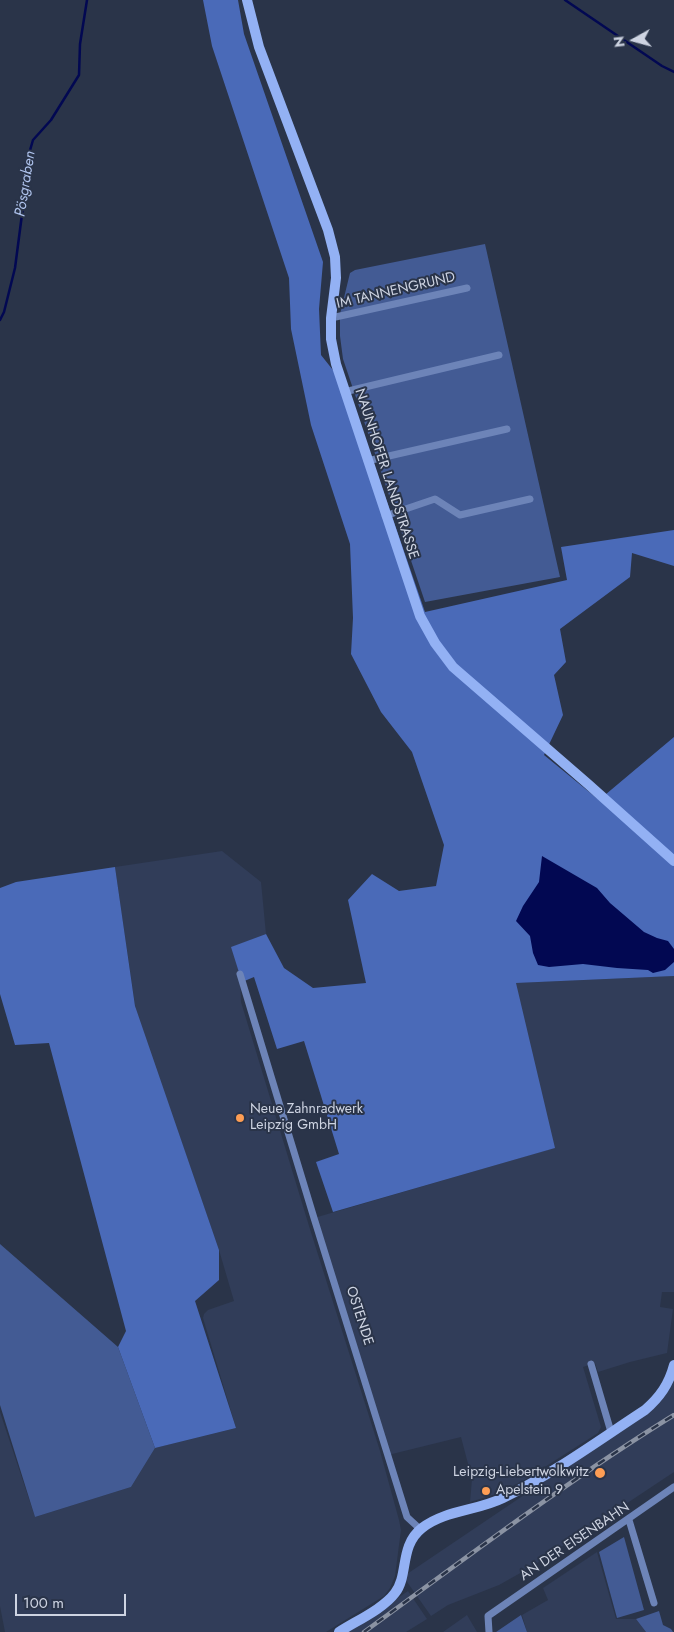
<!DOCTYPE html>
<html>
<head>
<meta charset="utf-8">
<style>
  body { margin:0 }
  #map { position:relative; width:674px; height:1632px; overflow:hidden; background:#2a3449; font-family:Jost,sans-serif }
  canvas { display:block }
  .north { position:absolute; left:609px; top:15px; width:50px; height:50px; -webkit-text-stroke:4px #2a3449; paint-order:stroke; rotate:263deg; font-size:14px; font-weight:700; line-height:20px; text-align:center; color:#ced4e2 }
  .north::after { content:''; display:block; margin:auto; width:18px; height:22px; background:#ced4e2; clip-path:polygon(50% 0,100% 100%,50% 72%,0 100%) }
  .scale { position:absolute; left:15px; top:1594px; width:111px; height:22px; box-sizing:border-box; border:2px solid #ced4e2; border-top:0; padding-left:6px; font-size:15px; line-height:18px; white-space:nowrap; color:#ced4e2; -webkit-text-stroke:4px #2a3449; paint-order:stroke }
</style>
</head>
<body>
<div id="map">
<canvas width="674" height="1632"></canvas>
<div class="north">N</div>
<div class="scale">100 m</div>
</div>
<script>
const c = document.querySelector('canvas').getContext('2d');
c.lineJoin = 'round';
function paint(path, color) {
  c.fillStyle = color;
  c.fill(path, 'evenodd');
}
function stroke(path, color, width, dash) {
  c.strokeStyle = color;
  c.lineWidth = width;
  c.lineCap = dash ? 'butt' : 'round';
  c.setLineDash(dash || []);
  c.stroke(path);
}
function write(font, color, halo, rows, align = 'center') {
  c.font = font + ' Jost,sans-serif';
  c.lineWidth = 4;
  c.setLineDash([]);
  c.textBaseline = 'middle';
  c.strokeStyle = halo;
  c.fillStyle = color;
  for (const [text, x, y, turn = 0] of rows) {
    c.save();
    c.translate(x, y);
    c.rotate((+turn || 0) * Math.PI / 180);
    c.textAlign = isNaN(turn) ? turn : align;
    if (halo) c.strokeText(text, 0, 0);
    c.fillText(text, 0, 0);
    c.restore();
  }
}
paint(new Path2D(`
  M 222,851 L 261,882 L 266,934 L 232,947 L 240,974 L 241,1002 L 309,1226 L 380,1451 L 399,1520 L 401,1530 L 395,1576 L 390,1588 L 384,1596 L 326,1632 L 5,1632 L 0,1606 L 0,1412 L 35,1517 L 131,1487 L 155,1448 L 236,1428 L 203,1318 L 204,1314 L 208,1310 L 234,1301 L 219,1250 L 136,1012 L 115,867 Z
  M 674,976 L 674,1292 L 662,1292 L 660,1307 L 673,1309 L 667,1353 L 630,1362 L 598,1372 L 595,1363 L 583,1367 L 601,1427 L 598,1433 L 526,1479 L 499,1493 L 470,1502 L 472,1479 L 461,1437 L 388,1455 L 314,1218 L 554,1148 L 515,983 Z
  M 674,1374 L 674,1472 L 531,1567 L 499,1585 L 448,1605 L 431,1616 L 405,1579 L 407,1574 L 650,1410 Z
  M 597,1552 L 616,1619 L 636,1619 L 646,1632 L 527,1632 L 522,1615 L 548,1600 L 543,1588 Z
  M 408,1591 L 427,1619 L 406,1632 L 348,1632 Z
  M 467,1615 L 477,1632 L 443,1632 Z`), '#313d59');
paint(new Path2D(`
  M 485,244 L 560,577 L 425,602 L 343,359 L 340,336 L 340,314 L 350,273 L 355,270 Z
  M 0,1244 L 118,1347 L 155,1448 L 131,1487 L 35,1517 L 0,1405 Z
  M 624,1537 L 644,1610 L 617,1618 L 599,1552 Z
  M 659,1611 L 663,1625 L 671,1629 L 673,1632 L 646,1632 L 636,1619 Z
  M 521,1615 L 527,1632 L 496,1632 Z`), '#435b94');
paint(new Path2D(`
  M 203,0 L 238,0 L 244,34 L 323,262 L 319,309 L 321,355 L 348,389 L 425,612 L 567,580 L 561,547 L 674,530 L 674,566 L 632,553 L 630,577 L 560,629 L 566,662 L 554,675 L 563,715 L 544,755 L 599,800 L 674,737 L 674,976 L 516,983 L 555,1148 L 333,1212 L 316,1162 L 339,1154 L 304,1041 L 277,1049 L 254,977 L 242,982 L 231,947 L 266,934 L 284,968 L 313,988 L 366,983 L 348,900 L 372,874 L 399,891 L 436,886 L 444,845 L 412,752 L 381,712 L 351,654 L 353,618 L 350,544 L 311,425 L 291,329 L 289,278 L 212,46 Z
  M 115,867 L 135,1006 L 219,1250 L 219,1280 L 195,1301 L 236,1428 L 155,1448 L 118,1347 L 126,1331 L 49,1043 L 15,1045 L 0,994 L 0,888 L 16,882 Z`), '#4a6ab8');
paint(new Path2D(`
  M 542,856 L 597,888 L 610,903 L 644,932 L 657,938 L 668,941 L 674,949 L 674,962 L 665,970 L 653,973 L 648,970 L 617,968 L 583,964 L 549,967 L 538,965 L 533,953 L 530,936 L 516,921 L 523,906 L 539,882 Z`), '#020852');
stroke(new Path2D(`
  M 565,0 L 662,66 L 674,72
  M 0,320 L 4,312 L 15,268 L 24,199 L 26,164 L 33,140 L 51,120 L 79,75 L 80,44 L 87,0`), '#020852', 2.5);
stroke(new Path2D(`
  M 331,318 L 467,288
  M 344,392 L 499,355
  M 367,461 L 507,429
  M 385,516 L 435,499 L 460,515 L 530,499
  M 240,974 L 314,1218 L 407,1517 L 420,1529
  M 591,1364 L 611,1432
  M 629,1520 L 654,1603
  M 489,1632 L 488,1616 L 674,1487`), '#6d84b8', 7);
stroke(new Path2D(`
  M 247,0 L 259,47 L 328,230 L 335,257 L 336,278 L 331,318 L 331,339 L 336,364 L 420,616 L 435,643 L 453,667 L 588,784 L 674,861
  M 339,1632 C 356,1621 383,1609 395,1593 C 409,1575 399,1546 422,1528 C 445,1510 477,1511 503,1498 C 553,1474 599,1440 645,1410 C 660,1397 669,1384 674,1365`), '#93b1f4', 10);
const rail = new Path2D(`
  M 364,1632 C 466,1558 567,1481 674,1415`);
stroke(rail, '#8b93a3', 4.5);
stroke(rail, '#2a3449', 2.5, [8]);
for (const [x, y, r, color] of [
  [240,1118,5,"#fd9d54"],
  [600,1473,6,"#fd9d54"],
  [486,1491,5,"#fd9d54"]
]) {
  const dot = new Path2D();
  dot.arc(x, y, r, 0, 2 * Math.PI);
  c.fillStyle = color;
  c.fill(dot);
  stroke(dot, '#2a3449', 2);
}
write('14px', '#ced4e2', '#2a3449', [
  ["IM TANNENGRUND",396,291,-13],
  ["NAUNHOFER LANDSTRASSE",386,474,72],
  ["OSTENDE",359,1316,72],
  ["AN DER EISENBAHN",575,1542,-34]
]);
write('14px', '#ced4e2', '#2a3449', [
  ["Neue Zahnradwerk",250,1110],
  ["Leipzig GmbH",250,1126],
  ["Leipzig-Liebertwolkwitz",589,1473,"right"],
  ["Apelstein 9",496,1491]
], 'left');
write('italic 15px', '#afc3ed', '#2a3449', [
  ["Pösgraben",26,184,-81]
]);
</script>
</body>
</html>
